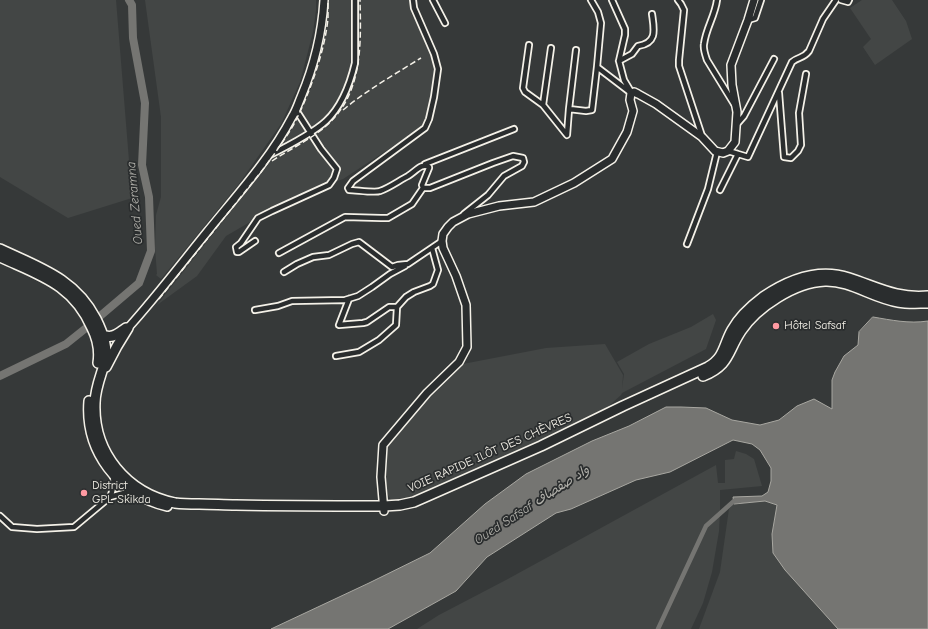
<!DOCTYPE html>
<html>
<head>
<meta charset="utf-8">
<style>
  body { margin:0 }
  canvas { display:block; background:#363939 }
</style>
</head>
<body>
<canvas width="928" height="629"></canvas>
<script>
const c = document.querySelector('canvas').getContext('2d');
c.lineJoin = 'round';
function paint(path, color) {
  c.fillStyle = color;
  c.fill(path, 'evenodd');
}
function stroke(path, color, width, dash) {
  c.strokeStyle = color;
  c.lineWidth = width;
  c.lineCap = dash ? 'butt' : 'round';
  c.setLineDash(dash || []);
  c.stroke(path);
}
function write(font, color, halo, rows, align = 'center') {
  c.font = font + ' "Comic Neue","Playpen Sans Arabic",sans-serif';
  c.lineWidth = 3.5;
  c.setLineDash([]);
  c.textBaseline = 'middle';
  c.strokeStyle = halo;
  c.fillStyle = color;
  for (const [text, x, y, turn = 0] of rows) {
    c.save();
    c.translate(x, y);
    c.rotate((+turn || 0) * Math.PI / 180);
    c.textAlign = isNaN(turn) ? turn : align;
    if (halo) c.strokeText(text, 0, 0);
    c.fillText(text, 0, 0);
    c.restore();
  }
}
paint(new Path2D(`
  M 0,0 L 116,0 L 132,198 L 68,218 L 0,177 Z
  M 145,0 L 316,0 L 316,10 L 313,32 L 300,82 L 281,124 L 238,185 L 161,279 L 156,275 L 157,274 L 155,248 L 156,215 L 161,197 L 161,117 Z
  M 328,0 L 409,0 L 412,14 L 423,36 L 436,69 L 435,87 L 424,126 L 343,179 L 329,184 L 269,211 L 226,236 L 197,276 L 157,305 L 262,172 L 284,142 L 297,120 L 311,88 L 319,64 L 324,44 L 327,21 Z
  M 862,0 L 892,0 L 906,21 L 912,39 L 875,65 L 863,47 L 871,39 L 850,8 Z
  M 713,314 L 716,320 L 706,349 L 622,393 L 621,395 L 602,412 L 460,479 L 415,496 L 397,501 L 391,500 L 388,495 L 385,479 L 384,464 L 385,446 L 439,387 L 463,364 L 546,348 L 605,344 L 623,375 L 622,389 L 624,374 L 617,362 L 649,344 L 691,327 Z
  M 736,451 L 746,454 L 754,459 L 762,486 L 720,490 L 720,511 L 719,531 L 712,572 L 703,603 L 691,629 L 417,629 L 439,615 L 506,580 L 716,465 L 718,483 L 725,483 L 725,460 L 734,459 Z
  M 765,501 L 777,505 L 772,534 L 773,553 L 785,570 L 838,629 L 699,629 L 720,572 L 729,509 L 734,504 Z`), '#434645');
const water = new Path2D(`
  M 873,317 C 891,320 909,324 928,321 L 928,629 L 838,629 L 785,570 L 773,553 L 772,534 L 777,505 L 765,501 L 734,504 L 733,497 L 762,496 L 768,492 L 771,481 L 771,468 L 760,450 L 752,444 L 733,440 L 670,472 L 636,480 L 571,509 L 556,513 L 487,557 L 456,591 L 388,629 L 271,629 L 369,583 L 430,553 L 485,504 L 526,474 L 592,441 L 629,426 L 666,407 L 681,407 L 706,408 L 732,420 L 760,425 L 779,420 L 797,406 L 814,399 L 832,409 L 832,380 L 835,372 L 844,356 L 858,345 L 859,332 Z`);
paint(water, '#757572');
stroke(water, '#a8a7a1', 1);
stroke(new Path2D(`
  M 658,629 L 706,526 L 734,501 L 739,501`), '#757572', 4.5);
stroke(new Path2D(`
  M 0,376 L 66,344 L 86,328 L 139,283 L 151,251 L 149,197 L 142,165 L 145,103 L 133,38 L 132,5 L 129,0`), '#757572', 8);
const street = new Path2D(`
  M 413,0 L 414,8 L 434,54 L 438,69 L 434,97 L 429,119 L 425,128 L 353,181 L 348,188 L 349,190 C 356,190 375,193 380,191 C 389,188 400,180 408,176 C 415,172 422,162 429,167 L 429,168 L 422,185 L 423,188 L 430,188 L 493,163 L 513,156 L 523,158 L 524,162 L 522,166 L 504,176 L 488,195 L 464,214
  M 433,0 L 445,23
  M 591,0 L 598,12 L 601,23 L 597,67
  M 612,0 L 625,29 L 625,35 L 619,61 L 624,80 L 630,90
  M 678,0 L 681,4 L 684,10 L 679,60 L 679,66 L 702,136
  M 717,0 C 715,16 706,28 704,44 C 703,49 705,54 707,60 L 734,104
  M 841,0 L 848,2 L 849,0
  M 748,20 L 755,18 L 761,0
  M 529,45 L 523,88 L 525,92 L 543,105
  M 551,48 L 543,105 L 567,135 L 569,109 L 586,111 L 592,110 L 597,67 L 631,93
  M 619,61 L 632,54 L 638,46 C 658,43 654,29 652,14
  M 779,93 L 784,157 L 791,158 L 798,151 L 801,145 L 799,113 L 806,74
  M 569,109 L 576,50
  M 737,124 L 744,116 L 774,59
  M 728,151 L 748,157 L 792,62 C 799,56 803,59 809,51 L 823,19 L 836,0
  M 268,156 C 286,147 312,134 326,121 C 342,106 350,84 355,63 L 355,0
  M 425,164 L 514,129
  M 720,190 L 738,154
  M 255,241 L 239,252 L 237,252 L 236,247 L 241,243 L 258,218 L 272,211 L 329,185 L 334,178 L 337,169 L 321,149 L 296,110
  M 687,244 L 708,189 L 717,152
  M 279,253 L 345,217 L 381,218 L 388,218 L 412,204 L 423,188
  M 284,272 L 297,264 L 313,257 L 329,255 L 352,244 L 359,242 L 392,267 L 398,265 L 408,264 L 442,241
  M 349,299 L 339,325 L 363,323 L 367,322 L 389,307 L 397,307 L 406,297 L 414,292 L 430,286 L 433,284 L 438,270 L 432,248
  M 255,310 L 278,306 L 292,301 L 345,300 L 358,296 L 372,287 L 390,274 L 405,266
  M 336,356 L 359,352 L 379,340 L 396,325 L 397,307
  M 110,497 L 131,491
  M 0,516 L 12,527 L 37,529 L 74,527 L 110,497 C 114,489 114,483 113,475`);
const secondary = new Path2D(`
  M 384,511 L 381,477 L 383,445 L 427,393 L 459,362 L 467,347 L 466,305 L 456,276 L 443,248 L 442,241 L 443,234 L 448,227 L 453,222 L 468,214 L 499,206 L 534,202 L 574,183 L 612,159 L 627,132 L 633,111 L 630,100 L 631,93 L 634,92 L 638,94 L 656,104 L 702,137 L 715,151 L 723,153 L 728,151 L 735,142 L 737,112 L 732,85 L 731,65 L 748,20 L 754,0`);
const primary = new Path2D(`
  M 128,328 C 156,297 181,264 207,232 C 237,195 270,159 292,117 C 296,111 298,104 301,97 C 314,66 322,34 324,0`);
const highway = new Path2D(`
  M 0,249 C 38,267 75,278 96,319 C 103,333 109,349 104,365 C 100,378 95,390 95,403 C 93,453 127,493 175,503 C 183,504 192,504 199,504 C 212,504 224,505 236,505 C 285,506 335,506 384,506 L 400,505 L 414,502 L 430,495 L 541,446 L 623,406 L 708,367 C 725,357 723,346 732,330 C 739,317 751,306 763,297 C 788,280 819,268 849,278 C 877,287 897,299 928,296
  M 0,257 C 39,275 73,284 92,328 C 98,340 100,350 98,363
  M 102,335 C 113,339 117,334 126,328
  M 106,367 L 117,346 L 128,328
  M 703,376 C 730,365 727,352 741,331 C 757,307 795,282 825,281 C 850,280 873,298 898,302 C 908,304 918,303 928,303
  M 89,401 C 85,451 118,494 167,506`);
stroke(street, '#f4f1e8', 8);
stroke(secondary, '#f4f1e8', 10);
stroke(primary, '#f4f1e8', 10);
stroke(highway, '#f4f1e8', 12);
stroke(street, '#2a2d2e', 4.5);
stroke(secondary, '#2a2d2e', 7);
stroke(primary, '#2a2d2e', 7);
stroke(highway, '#2a2d2e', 9);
stroke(new Path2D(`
  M 343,110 C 367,90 395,74 421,58
  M 272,161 C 290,149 310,140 326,126 C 363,94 361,44 360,0
  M 159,299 L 261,172 C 273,156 284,141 294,124 C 309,95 325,51 328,18 C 328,12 328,6 328,0`), '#f4f1e8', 1.5, [6, 3]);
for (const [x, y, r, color] of [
  [776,326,4,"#ff9aa2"],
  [84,493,4,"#ff9aa2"]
]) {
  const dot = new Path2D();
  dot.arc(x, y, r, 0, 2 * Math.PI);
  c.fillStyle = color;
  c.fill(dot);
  stroke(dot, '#2a2d2e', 1.5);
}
write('12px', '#f4f1e8', '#2a2d2e', [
  ["Hôtel Safsaf",784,326],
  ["District",92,486],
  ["GPL Skikda",92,500]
], 'left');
write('12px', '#f4f1e8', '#2a2d2e', [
  ["VOIE RAPIDE ILÔT DES CHÈVRES",490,453,-24]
]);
write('italic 13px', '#b4b3ad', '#2a2d2e', [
  ["Oued Zeramna",135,203,-95],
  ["Oued Safsaf واد صفصاف",532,505,-33]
]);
</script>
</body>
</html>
